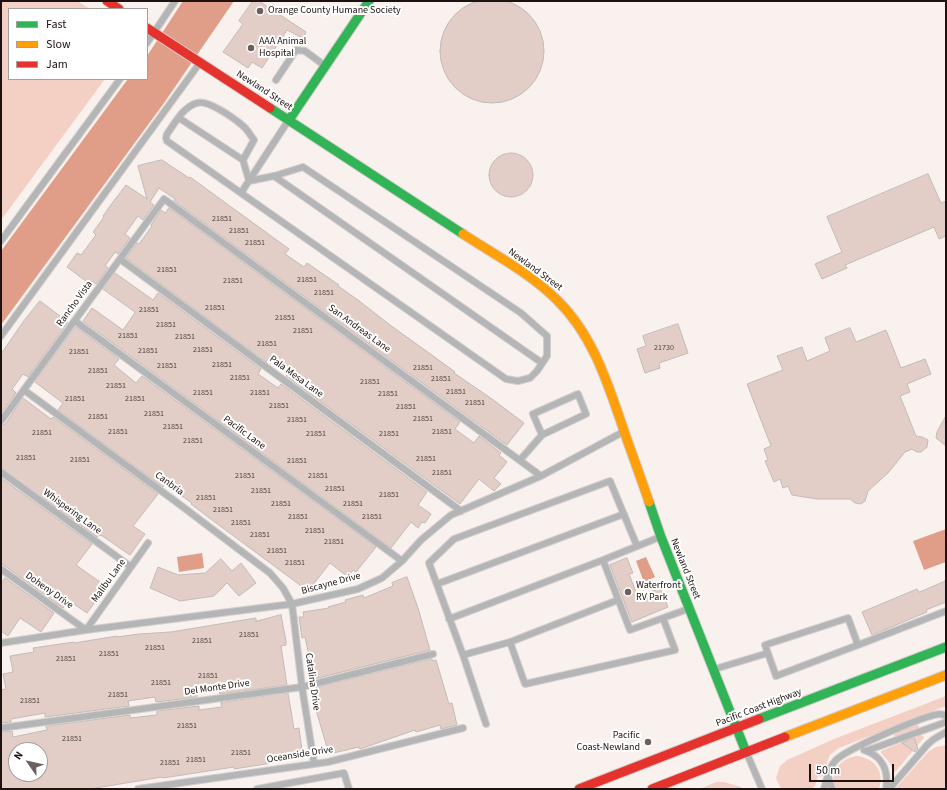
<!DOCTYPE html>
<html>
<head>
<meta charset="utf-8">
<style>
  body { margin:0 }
  #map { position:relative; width:947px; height:790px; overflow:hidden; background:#f8f1ee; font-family:"Source Sans 3",sans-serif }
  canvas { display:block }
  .frame { position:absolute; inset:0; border:2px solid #1d120f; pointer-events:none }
  .legend { position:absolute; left:8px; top:8px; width:140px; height:72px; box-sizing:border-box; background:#fff; border:1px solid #a5a09f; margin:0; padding:5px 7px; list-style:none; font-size:12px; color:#1d120f }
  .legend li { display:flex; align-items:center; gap:8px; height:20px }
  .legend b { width:20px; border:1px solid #a5a09f }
  .north { position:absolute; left:8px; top:742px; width:40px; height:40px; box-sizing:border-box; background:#fff; border:1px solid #a5a09f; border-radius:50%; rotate:304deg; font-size:11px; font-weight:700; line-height:16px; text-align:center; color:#1d120f }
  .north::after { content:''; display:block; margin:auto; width:14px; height:18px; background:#6a605d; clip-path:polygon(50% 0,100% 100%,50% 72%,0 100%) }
  .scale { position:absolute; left:809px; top:764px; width:85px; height:18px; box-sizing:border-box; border:2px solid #1d120f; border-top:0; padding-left:5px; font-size:12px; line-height:14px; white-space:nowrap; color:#1d120f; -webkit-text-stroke:3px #fff; paint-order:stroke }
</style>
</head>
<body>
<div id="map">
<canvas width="947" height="790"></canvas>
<div class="frame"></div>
<ul class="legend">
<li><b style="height:5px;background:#30b455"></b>Fast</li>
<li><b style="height:5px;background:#ff9f0a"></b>Slow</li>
<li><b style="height:5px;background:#e5322d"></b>Jam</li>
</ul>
<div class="north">N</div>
<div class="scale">50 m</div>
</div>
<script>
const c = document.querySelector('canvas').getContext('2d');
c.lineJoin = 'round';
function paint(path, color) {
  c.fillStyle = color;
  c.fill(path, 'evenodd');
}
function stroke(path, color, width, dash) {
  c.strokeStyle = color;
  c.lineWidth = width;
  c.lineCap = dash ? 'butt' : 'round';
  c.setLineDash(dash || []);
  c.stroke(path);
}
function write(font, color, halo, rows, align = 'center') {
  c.font = font + ' "Source Sans 3",sans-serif';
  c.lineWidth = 4;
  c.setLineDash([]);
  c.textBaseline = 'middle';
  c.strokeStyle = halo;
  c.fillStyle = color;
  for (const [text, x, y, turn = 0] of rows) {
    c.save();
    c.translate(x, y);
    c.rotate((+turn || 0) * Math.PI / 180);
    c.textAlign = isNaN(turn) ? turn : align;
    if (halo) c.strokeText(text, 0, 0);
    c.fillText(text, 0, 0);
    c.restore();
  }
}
paint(new Path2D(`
  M 1,1 L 77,1 L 90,9 L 9,9 L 9,79 L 105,79 L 1,220 Z
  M 946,696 L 946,706 L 839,748 L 830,755 L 821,777 L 818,776 L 815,786 L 812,789 L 781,789 L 776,778 L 780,766 L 787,760 L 834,739 Z
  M 916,724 L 919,726 L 919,729 L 896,737 L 894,736 L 895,733 Z
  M 921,735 L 924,737 L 923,739 L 896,771 L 893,772 L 890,763 L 881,753 L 881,751 Z
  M 946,745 L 946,789 L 895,789 L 929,751 L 936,747 Z
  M 857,756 C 874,758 885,771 879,789 L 835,789 C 830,772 839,759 857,756 Z
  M 716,782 L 724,782 L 741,787 L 742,789 L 700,789 Z`), '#f4cfc4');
paint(new Path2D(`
  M 183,1 L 234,1 L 164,103 L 1,325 L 1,251 L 125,83 L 128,79 L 147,79 L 147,56 Z
  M 946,529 L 946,562 L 924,570 L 913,541 Z
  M 202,553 L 204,568 L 179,572 L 177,557 Z
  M 646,557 L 655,577 L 644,582 L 636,561 Z`), '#e09d88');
const building = new Path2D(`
  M440 51a52 52 0 1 1 104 0a52 52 0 1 1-104 0Z
  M 253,1 L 259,1 L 306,32 L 303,38 L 287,30 L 262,68 L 252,62 L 248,68 L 223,52 L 243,24 L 239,21 Z
  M489 175a22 22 0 1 1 44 0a22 22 0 1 1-44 0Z
  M 162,160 L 189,178 L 190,177 L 289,249 L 285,254 L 304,267 L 307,263 L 339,285 L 338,286 L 358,300 L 390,325 L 436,358 L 455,372 L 454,373 L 492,399 L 524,423 L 507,445 L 174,201 L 175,199 L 159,188 L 150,202 L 154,205 L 143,220 L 138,216 L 125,234 L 130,238 L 118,254 L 115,252 L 105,266 L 108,268 L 96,284 L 92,281 L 90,284 L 67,267 L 77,253 L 81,255 L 96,235 L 93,232 L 104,217 L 103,216 L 113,202 L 126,185 L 147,199 L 138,166 Z
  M 928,174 L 941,203 L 946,201 L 946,236 L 939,239 L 934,227 L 845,265 L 847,268 L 822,279 L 815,264 L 842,252 L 827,217 Z
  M 169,208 L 460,422 L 455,429 L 474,443 L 479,436 L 501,453 L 499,455 L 507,462 L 494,478 L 501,484 L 494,491 L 479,479 L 460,504 L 286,376 L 292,370 L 271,356 L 266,362 L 126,258 L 137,243 L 139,244 L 152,226 L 151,225 L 161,210 L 165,213 Z
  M 115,273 L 153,300 L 158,293 L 261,369 L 258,374 L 278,388 L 281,384 L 427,492 L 418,505 L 431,514 L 425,523 L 422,522 L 418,528 L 411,522 L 391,548 L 83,321 L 92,308 L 123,330 L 134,314 L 135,312 L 103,289 Z
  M 40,301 L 68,322 L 28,377 L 23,374 L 12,389 L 16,393 L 1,413 L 1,354 L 23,322 Z
  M 678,324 L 688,353 L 659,363 L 660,368 L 645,373 L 637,349 L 646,346 L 643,336 Z
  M 76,327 L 119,359 L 114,365 L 136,383 L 142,376 L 376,547 L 356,572 L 353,570 L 348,577 L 330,563 L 308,591 L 208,517 L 191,504 L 192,503 L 173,490 L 172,491 L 165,485 L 163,487 L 58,410 L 63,403 L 35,382 Z
  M 850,328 L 856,342 L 886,330 L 901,368 L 925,359 L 931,374 L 907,384 L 910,392 L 900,396 L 916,436 L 922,437 L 928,440 L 927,447 L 921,452 L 917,452 L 912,449 L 905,452 L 888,473 L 868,491 L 865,501 L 861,504 L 855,503 L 850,499 L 817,499 L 792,495 L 788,486 L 783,488 L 780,479 L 774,482 L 765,461 L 768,460 L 764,449 L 771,446 L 747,384 L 783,370 L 777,356 L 802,347 L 807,361 L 830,351 L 825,338 Z
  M 23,398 L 51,419 L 53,417 L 158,494 L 133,526 L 145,534 L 130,555 L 101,535 L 101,536 L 99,535 L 97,537 L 1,468 L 1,425 L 5,424 Z
  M 946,416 L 946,446 L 936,438 L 937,432 Z
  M 1,478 L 92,544 L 76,565 L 107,587 L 98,600 L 97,599 L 87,613 L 68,600 L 63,608 L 1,563 Z
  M 627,558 L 633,573 L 629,574 L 638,597 L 660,588 L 668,607 L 632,622 L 610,565 Z
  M 221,559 L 232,571 L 241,563 L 256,583 L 239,596 L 227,583 L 214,596 L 180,601 L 150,588 L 158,567 L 178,575 L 205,573 Z
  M 407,577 L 418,608 L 430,650 L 314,679 L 305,637 L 302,638 L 299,617 L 304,617 L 303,612 L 329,608 L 328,607 L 346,602 L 345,600 L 363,595 L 364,598 L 393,586 L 392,583 Z
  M 5,578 L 54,613 L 41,632 L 20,618 L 8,636 L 1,631 L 1,584 Z
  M 946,581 L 946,602 L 926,610 L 927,612 L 872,635 L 862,612 L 917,589 L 919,592 Z
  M 281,615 L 286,641 L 286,645 L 281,646 L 287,685 L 220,694 L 219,690 L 197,693 L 197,697 L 156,702 L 155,697 L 128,701 L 129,706 L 45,717 L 45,713 L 11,719 L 11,722 L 1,723 L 1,690 L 6,689 L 3,674 L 13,672 L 10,656 L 34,652 L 33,648 L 74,642 L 74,643 L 117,636 L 117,637 L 139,634 L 171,632 L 256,618 L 256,621 Z
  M 432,659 L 433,661 L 436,660 L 449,704 L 452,703 L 457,725 L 441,729 L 440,725 L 416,732 L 415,730 L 360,749 L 359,747 L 329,754 L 311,693 L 317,692 L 316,688 Z
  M 288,693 L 294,729 L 299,728 L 303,758 L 272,762 L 272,763 L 234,769 L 234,767 L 163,778 L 162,777 L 90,789 L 1,789 L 1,732 L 12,731 L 13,737 L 47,730 L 46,726 L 130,715 L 130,718 L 157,715 L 157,711 L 199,706 L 199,710 L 222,707 L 221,703 ZM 15,750 L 40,750 L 40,774 L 16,774 Z
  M 914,738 L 918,749 L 915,752 L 902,743 Z`);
paint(building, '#e3cec7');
stroke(building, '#c2bab7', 1);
const lane = new Path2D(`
  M 147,43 L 175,1
  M 276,80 L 296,50 L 305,51 L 324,65
  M 179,118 L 243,160
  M 274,176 L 542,363
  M 241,193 L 167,141 L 166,138 L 167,134 C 175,123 183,107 197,103 C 207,99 234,118 243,126 C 247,129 251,136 254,140 L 243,160 L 249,181 L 274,176 L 303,167 L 521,313 L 547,336 L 547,356 L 537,371 L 530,378 L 518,381 L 506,379 L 241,193 L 288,121
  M 1,241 L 120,79
  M 120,259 L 461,511
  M 75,321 L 402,561
  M 1,336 L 199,64
  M 24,390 L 179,504 L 270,573 L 283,588 L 292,604 L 302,687 L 314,763
  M 1,421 L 164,199 L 541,476
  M 520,460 L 542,435 L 586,414 L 578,394 L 533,414 L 542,435
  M 1,472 L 131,567
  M 660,537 L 603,560 L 630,630 L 688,609
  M 637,546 L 610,481 L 454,539 L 429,563 L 463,655 L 510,642 L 525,684 L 675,650 L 663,618
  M 1,569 L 86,630 L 148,543
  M 437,584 L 624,514
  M 848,618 L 858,645 L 776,676 L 765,645 Z
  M 449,619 L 603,560
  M 510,642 L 618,600
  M 1,643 L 86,630 L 292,604 L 358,589 L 382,578 L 402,561 L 421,540 L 451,515 L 541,476 L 623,432
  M 858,645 L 946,611
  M 463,655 L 486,724
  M 715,669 L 768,653
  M 1,728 L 302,687 L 433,654
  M 864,750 C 882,756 889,770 886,789
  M 866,751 L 946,722
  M 748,756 L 762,789
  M 828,776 L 832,789
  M 138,789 L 328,762 L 463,728
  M 257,789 L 344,773 L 349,789
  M 824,789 C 827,780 828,768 835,761 C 844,750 925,715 940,714 C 943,714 944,715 946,716
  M 889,789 L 928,744 L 934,739 L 946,732`);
const fast = new Path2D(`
  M 270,108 L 463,234
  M 289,120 L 369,1
  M 649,502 L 661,537 L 746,752
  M 759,719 L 946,647`);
const slow = new Path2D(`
  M 463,234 C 495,255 530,273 557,300 C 591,333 606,378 621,422 C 630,449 640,475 649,502
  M 785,737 L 946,675`);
const jam = new Path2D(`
  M 107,1 L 119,9
  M 147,28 L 270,108
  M 579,789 L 759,719
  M 652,789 L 785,737`);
stroke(lane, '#d4cecb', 8);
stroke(fast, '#d4cecb', 11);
stroke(slow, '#d4cecb', 11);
stroke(jam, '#d4cecb', 11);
stroke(lane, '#b3b5b7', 6);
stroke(fast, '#30b455', 9);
stroke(slow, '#ff9f0a', 9);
stroke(jam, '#e5322d', 9);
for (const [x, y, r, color] of [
  [260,11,4,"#6a605d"],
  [251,48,4,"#6a605d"],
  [628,592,4,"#6a605d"],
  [648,742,4,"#6a605d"]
]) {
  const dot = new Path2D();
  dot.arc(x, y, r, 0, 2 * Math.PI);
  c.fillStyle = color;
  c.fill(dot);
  stroke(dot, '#fff', 1.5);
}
write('8px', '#4e413d', null, [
  ["21851",222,219],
  ["21851",239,231],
  ["21851",255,243],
  ["21851",167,270],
  ["21851",307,280],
  ["21851",233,281],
  ["21851",324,293],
  ["21851",215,308],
  ["21851",149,310],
  ["21851",285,318],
  ["21851",166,325],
  ["21851",303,331],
  ["21851",128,336],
  ["21851",185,337],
  ["21851",267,344],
  ["21730",664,348],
  ["21851",203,350],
  ["21851",148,351],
  ["21851",79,352],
  ["21851",222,365],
  ["21851",167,366],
  ["21851",423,368],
  ["21851",98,371],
  ["21851",240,378],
  ["21851",441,379],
  ["21851",370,382],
  ["21851",116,386],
  ["21851",456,392],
  ["21851",203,393],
  ["21851",260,393],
  ["21851",388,394],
  ["21851",75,399],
  ["21851",135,399],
  ["21851",475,403],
  ["21851",279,406],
  ["21851",406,407],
  ["21851",154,414],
  ["21851",98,417],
  ["21851",423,419],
  ["21851",297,420],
  ["21851",173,427],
  ["21851",118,432],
  ["21851",442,432],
  ["21851",42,433],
  ["21851",316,434],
  ["21851",389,434],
  ["21851",193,441],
  ["21851",26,458],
  ["21851",426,459],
  ["21851",80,460],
  ["21851",297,461],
  ["21851",442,473],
  ["21851",245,476],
  ["21851",318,476],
  ["21851",335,489],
  ["21851",261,491],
  ["21851",389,495],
  ["21851",206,498],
  ["21851",281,504],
  ["21851",353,504],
  ["21851",223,510],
  ["21851",298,517],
  ["21851",372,517],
  ["21851",241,523],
  ["21851",315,531],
  ["21851",260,535],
  ["21851",334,542],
  ["21851",277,551],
  ["21851",295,563],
  ["21851",249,635],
  ["21851",202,641],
  ["21851",155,648],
  ["21851",109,654],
  ["21851",66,659],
  ["21851",208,676],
  ["21851",161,683],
  ["21851",118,695],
  ["21851",30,701],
  ["21851",187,726],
  ["21851",72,739],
  ["21851",241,753],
  ["21851",196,760],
  ["21851",170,763]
]);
write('10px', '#1d120f', '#fff', [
  ["Orange County Humane Society",268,11],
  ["AAA Animal",259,42],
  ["Hospital",259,54],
  ["Waterfront",636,586],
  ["RV Park",636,598],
  ["Pacific",640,736,"right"],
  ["Coast-Newland",640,748,"right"]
], 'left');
write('10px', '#1d120f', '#fff', [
  ["Newland Street",264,91,33],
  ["Newland Street",535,270,36],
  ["Rancho Vista",75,304,-54],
  ["San Andreas Lane",359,329,36],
  ["Pala Mesa Lane",296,377,36],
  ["Pacific Lane",244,433,36],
  ["Canbria",169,484,36],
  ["Whispering Lane",72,512,36],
  ["Newland Street",685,569,68],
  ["Malibu Lane",109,581,-54],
  ["Biscayne Drive",331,584,-15],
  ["Doheny Drive",49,591,35],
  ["Catalina Drive",312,682,82],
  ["Del Monte Drive",217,688,-8],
  ["Pacific Coast Highway",759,708,-21],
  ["Oceanside Drive",300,755,-9]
]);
</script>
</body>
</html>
